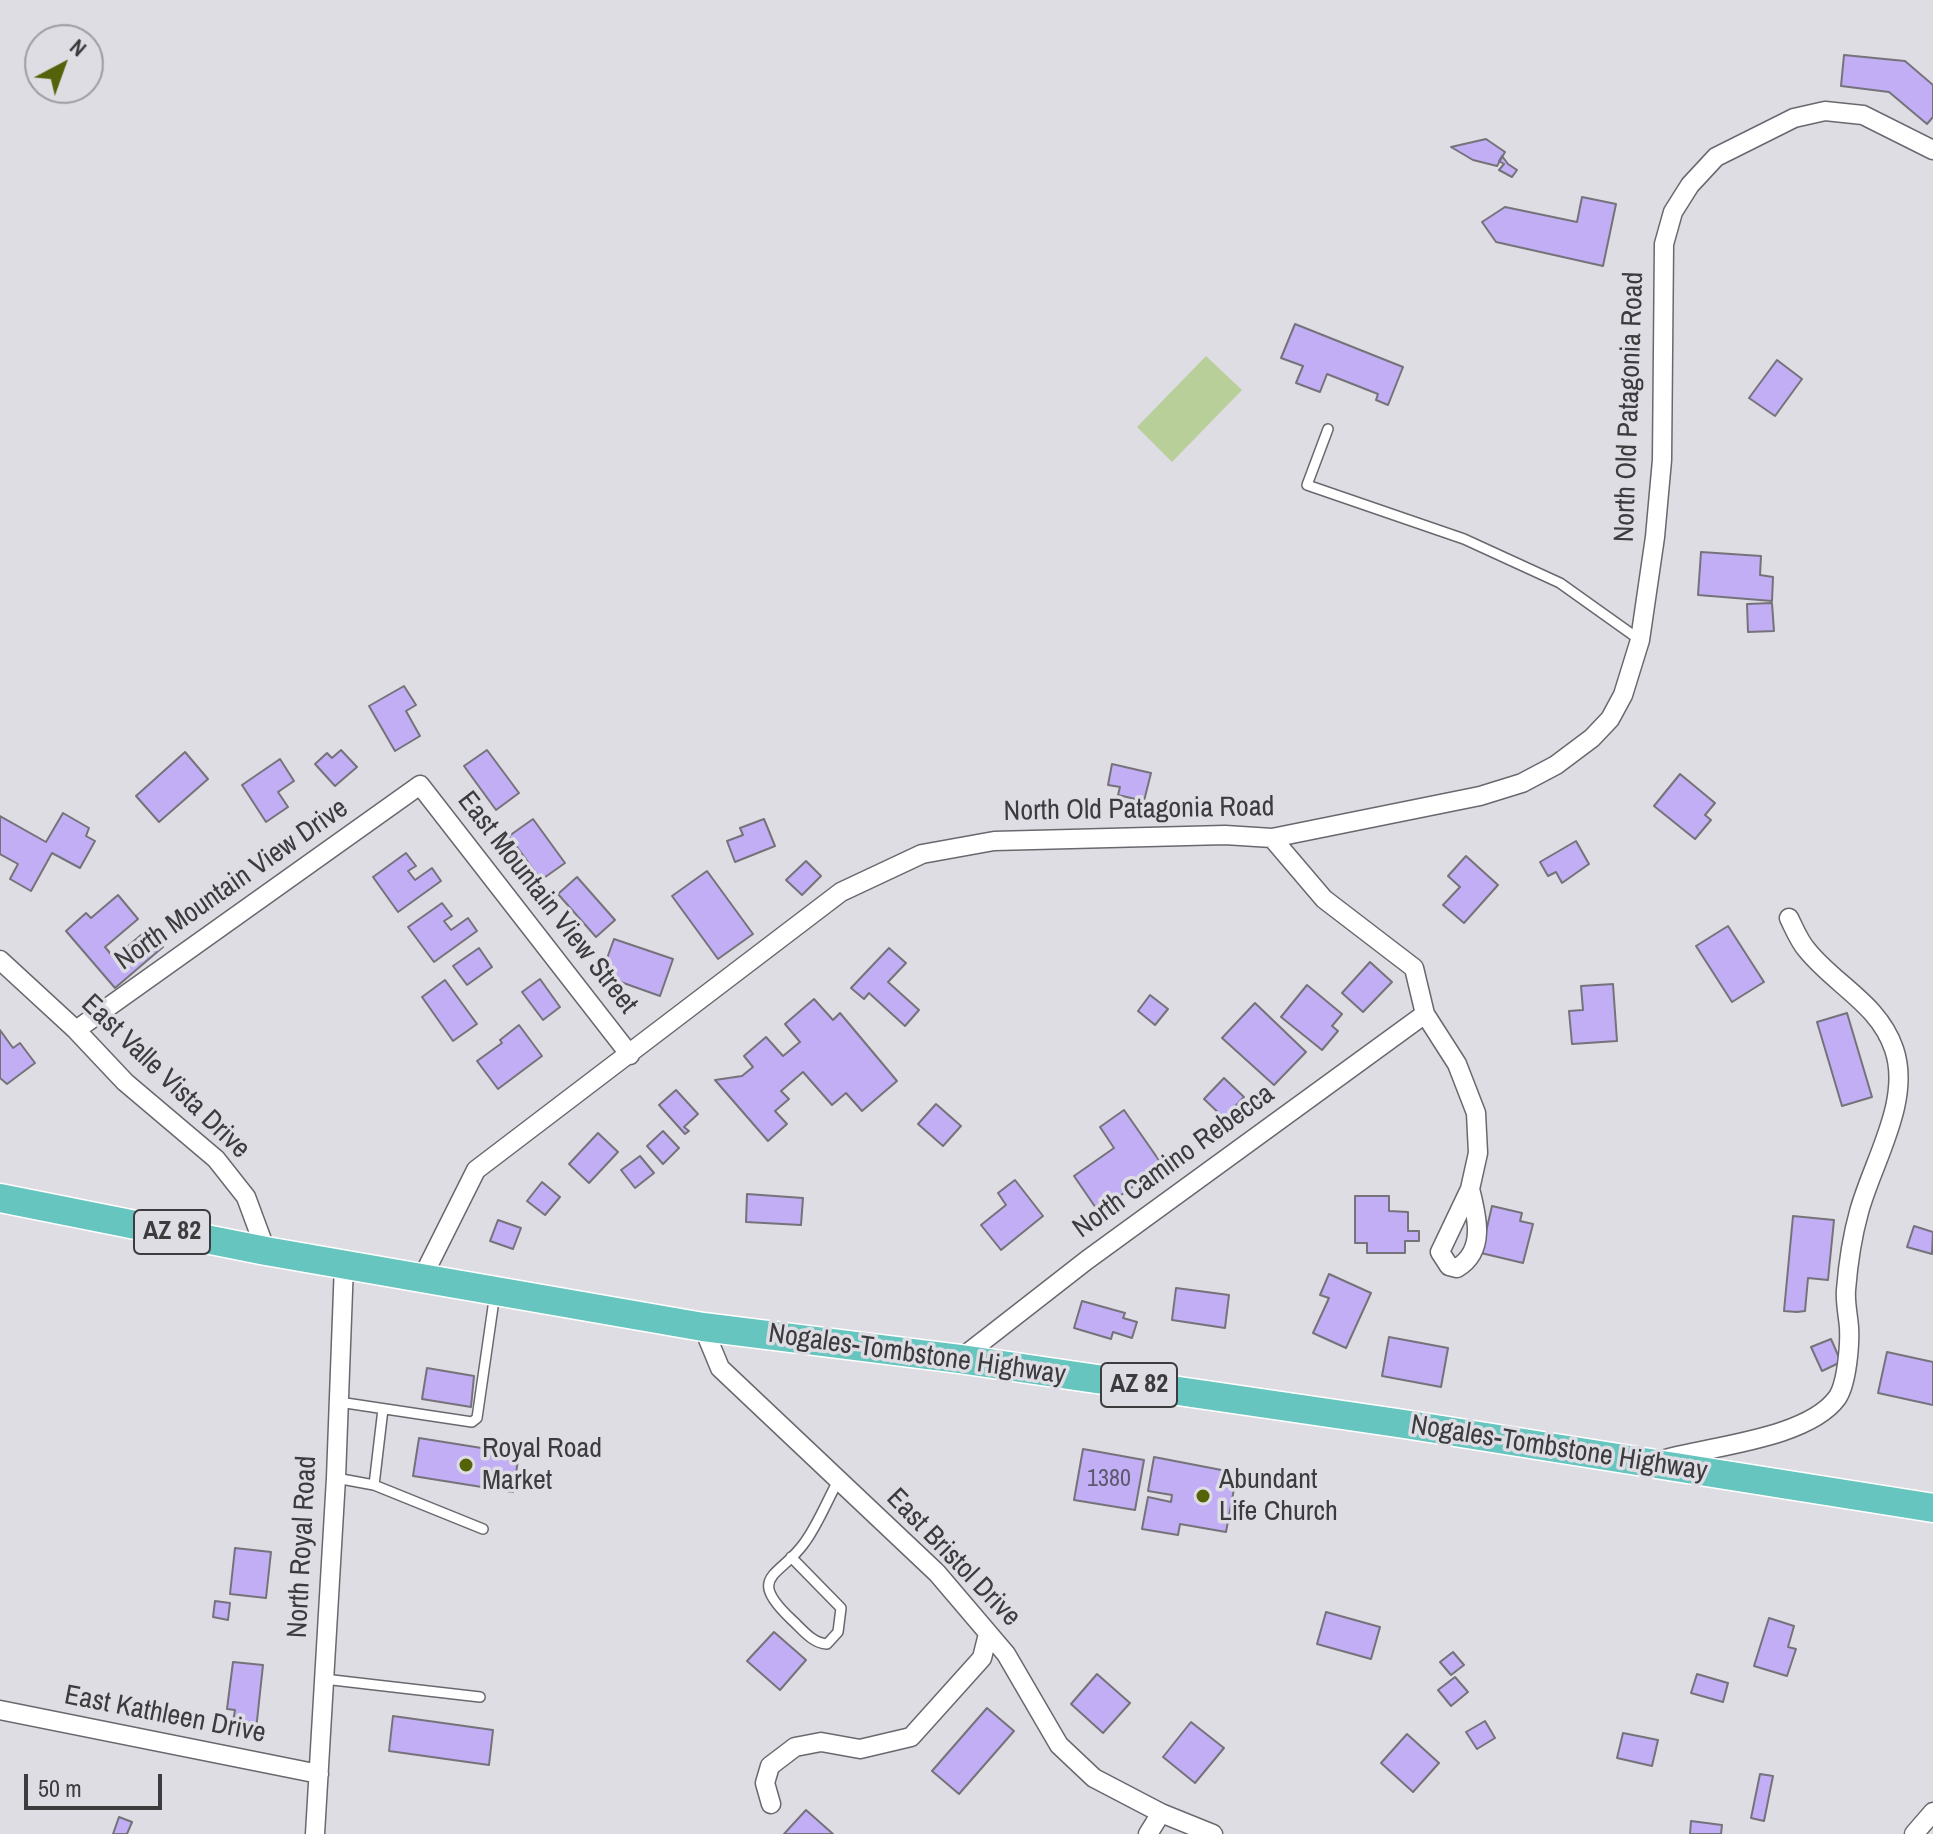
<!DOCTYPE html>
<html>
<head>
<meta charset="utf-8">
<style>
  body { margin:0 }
  #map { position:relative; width:1933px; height:1834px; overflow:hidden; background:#dedde4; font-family:"Archivo Narrow",sans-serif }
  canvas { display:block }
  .north { position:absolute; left:24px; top:24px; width:80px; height:80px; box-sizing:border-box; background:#dedde4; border:2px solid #9d9da2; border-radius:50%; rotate:41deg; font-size:22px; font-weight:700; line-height:32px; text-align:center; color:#3c3c3e }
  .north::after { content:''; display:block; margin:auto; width:28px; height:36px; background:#546309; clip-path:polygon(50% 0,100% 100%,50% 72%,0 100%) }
  .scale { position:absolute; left:24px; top:1774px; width:138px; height:36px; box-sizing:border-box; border:4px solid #3c3c3e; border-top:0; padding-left:10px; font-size:24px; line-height:28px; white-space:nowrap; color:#3c3c3e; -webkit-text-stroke:6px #dedde4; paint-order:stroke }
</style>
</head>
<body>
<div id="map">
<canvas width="1933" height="1834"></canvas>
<div class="north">N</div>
<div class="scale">50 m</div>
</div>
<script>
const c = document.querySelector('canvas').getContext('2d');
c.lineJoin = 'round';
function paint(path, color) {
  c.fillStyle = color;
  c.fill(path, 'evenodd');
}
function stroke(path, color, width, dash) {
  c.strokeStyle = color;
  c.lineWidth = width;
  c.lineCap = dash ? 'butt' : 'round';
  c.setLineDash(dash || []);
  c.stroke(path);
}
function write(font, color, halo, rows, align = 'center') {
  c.font = font + ' "Archivo Narrow",sans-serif';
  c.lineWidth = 7;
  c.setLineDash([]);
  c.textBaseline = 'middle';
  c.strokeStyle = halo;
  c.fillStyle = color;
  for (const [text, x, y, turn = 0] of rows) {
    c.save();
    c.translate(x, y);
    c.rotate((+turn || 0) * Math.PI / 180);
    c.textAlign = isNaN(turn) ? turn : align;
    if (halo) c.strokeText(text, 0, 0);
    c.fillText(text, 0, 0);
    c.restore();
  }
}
paint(new Path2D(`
  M 1206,356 L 1242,390 L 1172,462 L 1137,427 Z`), '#b9cf9a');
const building = new Path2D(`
  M 1844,55 L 1905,61 L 1933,85 L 1933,117 L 1927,124 L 1889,92 L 1841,86 Z
  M 1486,139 L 1505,152 L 1497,166 L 1473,160 L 1451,147 Z
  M 1502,156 L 1508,164 L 1517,170 L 1512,177 L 1499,170 L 1504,164 L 1499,161 Z
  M 1582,197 L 1616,204 L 1603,266 L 1496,242 L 1482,222 L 1505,207 L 1577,222 Z
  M 1295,324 L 1403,367 L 1388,405 L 1376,400 L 1378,394 L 1327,374 L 1320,392 L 1296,383 L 1303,366 L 1281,358 Z
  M 1777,360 L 1802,379 L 1775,416 L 1749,398 Z
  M 1701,552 L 1761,556 L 1760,575 L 1773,577 L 1772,601 L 1698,595 Z
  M 1772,603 L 1774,631 L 1748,632 L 1747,604 Z
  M 404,686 L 416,705 L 406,711 L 420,736 L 395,751 L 369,706 Z
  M 341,750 L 357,767 L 335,786 L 315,764 L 327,753 L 332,758 Z
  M 487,750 L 519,793 L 496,810 L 464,766 Z
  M 185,752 L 208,779 L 159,822 L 136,796 Z
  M 280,759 L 294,781 L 278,792 L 288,807 L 266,822 L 242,785 Z
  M 1112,764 L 1151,773 L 1144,801 L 1118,795 L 1120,787 L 1108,785 Z
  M 1680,774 L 1715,803 L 1705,815 L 1711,820 L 1695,839 L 1654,806 Z
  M 63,813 L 89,828 L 86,836 L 95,841 L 80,868 L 52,853 L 31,891 L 10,879 L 18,864 L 0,854 L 0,816 L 46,842 Z
  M 533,819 L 565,863 L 541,880 L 509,836 Z
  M 764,819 L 775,846 L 735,862 L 727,841 L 743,835 L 740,828 Z
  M 1576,841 L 1589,864 L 1562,883 L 1556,872 L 1548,876 L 1540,862 Z
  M 406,853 L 416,866 L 408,871 L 415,880 L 432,868 L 441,881 L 398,912 L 373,877 Z
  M 1466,856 L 1498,885 L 1464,923 L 1443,905 L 1460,887 L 1448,876 Z
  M 806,861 L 821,876 L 802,895 L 786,880 Z
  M 707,871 L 753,934 L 718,959 L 672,896 Z
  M 577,877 L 615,920 L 596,937 L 558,894 Z
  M 118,895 L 138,919 L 105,947 L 114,958 L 148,929 L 163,947 L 115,988 L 66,931 L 86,913 L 91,918 Z
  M 442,903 L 452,916 L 444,921 L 451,930 L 468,918 L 477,931 L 434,962 L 408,927 Z
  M 1728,926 L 1764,982 L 1732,1002 L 1696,946 Z
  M 614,939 L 673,959 L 660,996 L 601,975 Z
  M 479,948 L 492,967 L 467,985 L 453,966 Z
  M 889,948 L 906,963 L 888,982 L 919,1010 L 905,1026 L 869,993 L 864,999 L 851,988 Z
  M 1370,962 L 1392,982 L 1363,1012 L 1342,993 Z
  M 540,979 L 560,1007 L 543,1020 L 522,992 Z
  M 445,980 L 477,1024 L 453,1041 L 422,997 Z
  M 1613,984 L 1617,1041 L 1572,1044 L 1569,1011 L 1583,1010 L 1581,986 Z
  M 1307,985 L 1342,1014 L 1332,1026 L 1338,1031 L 1322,1050 L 1281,1017 Z
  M 1150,995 L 1168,1009 L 1155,1025 L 1138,1011 Z
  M 814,999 L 833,1020 L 840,1013 L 897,1081 L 862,1111 L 846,1093 L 832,1105 L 803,1072 L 781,1091 L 789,1099 L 775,1111 L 787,1124 L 768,1141 L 715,1080 L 742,1076 L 753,1067 L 744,1056 L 766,1037 L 783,1056 L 800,1042 L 785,1024 Z
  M 1255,1003 L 1306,1052 L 1274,1085 L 1222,1038 Z
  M 1847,1013 L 1872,1097 L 1842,1106 L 1817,1022 Z
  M 519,1025 L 542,1056 L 498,1089 L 477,1061 L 502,1043 L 500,1040 Z
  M 0,1030 L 13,1048 L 20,1043 L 35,1063 L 7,1084 L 0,1078 Z
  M 1224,1078 L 1244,1097 L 1224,1118 L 1204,1099 Z
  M 676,1090 L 698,1114 L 684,1127 L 689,1131 L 685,1134 L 659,1105 Z
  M 936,1104 L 961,1126 L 943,1146 L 918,1124 Z
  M 1124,1110 L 1163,1166 L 1098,1211 L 1074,1176 L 1114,1148 L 1100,1127 Z
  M 663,1131 L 679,1148 L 663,1164 L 647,1146 Z
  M 598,1133 L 618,1152 L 589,1183 L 569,1164 Z
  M 640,1156 L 654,1173 L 635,1188 L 621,1170 Z
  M 1015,1180 L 1043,1216 L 1001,1250 L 981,1225 L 1006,1205 L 998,1193 Z
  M 542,1182 L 560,1197 L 545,1215 L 527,1201 Z
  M 747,1194 L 803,1198 L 801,1225 L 746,1222 Z
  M 1355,1196 L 1389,1196 L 1389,1211 L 1408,1212 L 1408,1231 L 1419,1231 L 1419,1241 L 1405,1241 L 1405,1253 L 1367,1253 L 1367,1243 L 1355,1243 Z
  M 1492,1206 L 1522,1213 L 1520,1221 L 1533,1224 L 1523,1263 L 1481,1253 Z
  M 1793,1216 L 1834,1220 L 1828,1280 L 1808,1278 L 1805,1311 L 1797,1312 L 1784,1311 Z
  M 498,1220 L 521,1228 L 513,1249 L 490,1241 Z
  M 1914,1226 L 1933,1232 L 1932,1254 L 1907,1247 Z
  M 1329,1274 L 1371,1293 L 1346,1348 L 1313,1333 L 1329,1298 L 1320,1295 Z
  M 1176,1288 L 1229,1295 L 1225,1328 L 1172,1320 Z
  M 1082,1301 L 1125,1313 L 1123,1318 L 1137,1322 L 1132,1338 L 1113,1332 L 1111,1339 L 1074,1328 Z
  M 1389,1337 L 1448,1348 L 1441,1387 L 1382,1376 Z
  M 1831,1339 L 1841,1362 L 1822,1371 L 1811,1347 Z
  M 1887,1352 L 1933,1362 L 1933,1405 L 1878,1393 Z
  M 427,1368 L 474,1376 L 471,1407 L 422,1399 Z
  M 419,1438 L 519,1454 L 513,1492 L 413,1476 Z
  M 1083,1449 L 1144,1460 L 1135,1510 L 1074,1500 Z
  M 1154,1457 L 1237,1473 L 1226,1532 L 1180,1524 L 1178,1535 L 1142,1529 L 1148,1497 L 1171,1502 L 1172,1495 L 1148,1491 Z
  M 235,1548 L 271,1552 L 266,1598 L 230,1594 Z
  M 215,1601 L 230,1603 L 228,1620 L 213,1617 Z
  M 1326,1612 L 1380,1627 L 1371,1659 L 1317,1644 Z
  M 1769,1618 L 1794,1626 L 1788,1647 L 1796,1649 L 1787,1676 L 1754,1666 Z
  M 774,1632 L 806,1660 L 780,1690 L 747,1661 Z
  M 1453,1652 L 1464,1665 L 1451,1675 L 1440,1662 Z
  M 233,1662 L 263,1665 L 256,1730 L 232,1727 L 235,1710 L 227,1709 Z
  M 1097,1674 L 1130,1703 L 1103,1733 L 1071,1704 Z
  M 1697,1674 L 1728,1683 L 1723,1702 L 1691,1693 Z
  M 1455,1677 L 1468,1692 L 1451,1706 L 1438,1690 Z
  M 987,1708 L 1014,1731 L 959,1794 L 932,1771 Z
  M 393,1716 L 493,1730 L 489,1765 L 389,1751 Z
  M 1485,1721 L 1495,1738 L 1477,1749 L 1466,1732 Z
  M 1191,1722 L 1224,1748 L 1195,1783 L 1163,1757 Z
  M 1623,1733 L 1658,1740 L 1652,1766 L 1617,1758 Z
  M 1407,1734 L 1439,1763 L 1413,1792 L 1381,1763 Z
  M 1760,1774 L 1773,1776 L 1764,1821 L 1751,1818 Z
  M 806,1810 L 833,1834 L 784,1834 Z
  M 119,1817 L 132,1822 L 127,1834 L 113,1834 Z
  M 1691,1821 L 1722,1825 L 1721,1834 L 1690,1834 Z`);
paint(building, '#c1aef5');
stroke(building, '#757379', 2);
const lane = new Path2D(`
  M 1328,429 L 1307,485 L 1464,539 L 1560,583 L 1640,640
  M 339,1402 L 472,1422 L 477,1418 L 495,1293
  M 336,1478 L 374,1485 L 483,1529
  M 374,1485 L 383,1409
  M 791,1557 L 841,1608 L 838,1632 L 827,1644 C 812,1643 803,1630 792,1620 C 744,1575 781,1577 805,1542 C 818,1524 827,1501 838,1481
  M 324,1679 L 480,1697`);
const street = new Path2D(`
  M 1272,838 L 1324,899 L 1414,968 L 1425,1014 L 1457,1064 L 1476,1113 L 1478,1153 L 1470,1189 L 1440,1252 L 1449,1266 L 1457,1268 C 1486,1251 1477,1216 1470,1189
  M 0,960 L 76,1030 L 125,1082 L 216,1159 L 246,1197 L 266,1251
  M 76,1030 L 420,785 L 630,1055
  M 423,1276 L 476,1170 L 841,892 L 922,854 L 994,841 L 1225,835 L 1272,838 L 1480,796 L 1522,783 L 1556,765 L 1592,738 L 1610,719 L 1623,695 L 1640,640 L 1655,537 L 1662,460 L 1664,244 L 1673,212 L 1690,185 L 1716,157 L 1794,118 L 1825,111 L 1863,115 L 1933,150
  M 703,1327 L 720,1368 L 937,1573 L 1006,1654 L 1059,1745 L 1094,1778 L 1161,1813 L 1213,1834
  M 960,1359 L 1087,1260 L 1425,1014
  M 1662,1460 C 1709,1446 1807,1439 1837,1398 C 1847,1384 1850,1344 1849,1327 C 1848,1315 1845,1302 1846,1290 C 1848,1265 1852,1237 1859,1212 C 1872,1163 1912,1101 1894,1049 C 1879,1004 1835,985 1807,950 C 1799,941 1794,928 1789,918
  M 0,1710 L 319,1774
  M 771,1804 L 765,1783 L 770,1766 L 795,1747 L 821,1742 L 860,1749 L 911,1737 L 982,1658 L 988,1634
  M 315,1834 L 336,1478 L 344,1264
  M 1148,1834 L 1161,1813
  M 1914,1834 L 1933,1812`);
const primary = new Path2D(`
  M 0,1198 L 266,1251 L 703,1327 L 960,1359 L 1404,1424 L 1933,1508`);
stroke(lane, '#69686e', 12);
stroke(street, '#69686e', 21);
stroke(primary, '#fff', 31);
stroke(lane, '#fff', 9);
stroke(street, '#fff', 18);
stroke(primary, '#66c5bf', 28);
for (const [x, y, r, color] of [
  [466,1465,8,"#546309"],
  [1203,1496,8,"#546309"]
]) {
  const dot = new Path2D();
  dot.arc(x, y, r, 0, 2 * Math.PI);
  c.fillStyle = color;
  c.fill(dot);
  stroke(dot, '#dedde4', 3);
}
write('24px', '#5d586c', null, [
  ["1380",1109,1480]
]);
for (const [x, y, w] of [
  [172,1232,76],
  [1139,1385,76]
]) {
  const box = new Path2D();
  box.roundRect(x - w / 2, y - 22, w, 44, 6);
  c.fillStyle = '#dedde4';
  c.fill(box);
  stroke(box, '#3c3c3e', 2);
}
write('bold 26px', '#3c3c3e', null, [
  ["AZ 82",172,1232],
  ["AZ 82",1139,1385]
]);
write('28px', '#3c3c3e', '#dedde4', [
  ["North Old Patagonia Road",1630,407,-88],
  ["North Old Patagonia Road",1139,810,-1],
  ["North Mountain View Drive",232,885,-35],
  ["East Mountain View Street",547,903,52],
  ["East Valle Vista Drive",165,1077,44],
  ["North Camino Rebecca",1174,1162,-36],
  ["Nogales-Tombstone Highway",917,1355,8],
  ["Nogales-Tombstone Highway",1559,1449,9],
  ["North Royal Road",303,1547,-87],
  ["East Bristol Drive",953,1558,46],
  ["East Kathleen Drive",165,1715,11]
]);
write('28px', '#3c3c3e', '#dedde4', [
  ["Royal Road",482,1449],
  ["Market",482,1481],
  ["Abundant",1219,1480],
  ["Life Church",1219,1512]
], 'left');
</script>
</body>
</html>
